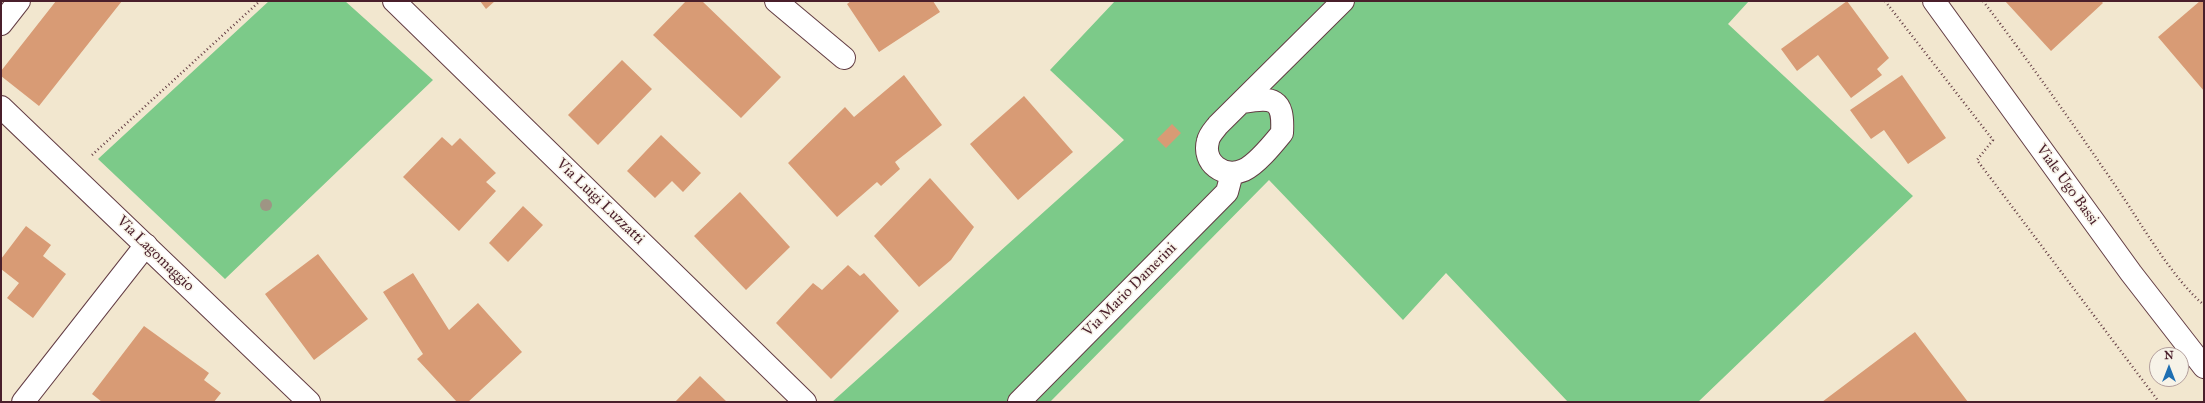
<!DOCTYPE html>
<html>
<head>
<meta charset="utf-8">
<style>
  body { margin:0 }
  #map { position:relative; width:2205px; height:403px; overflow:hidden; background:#f2e7cf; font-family:"IM FELL Great Primer",serif }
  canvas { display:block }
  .frame { position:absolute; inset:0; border:2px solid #4a1f2b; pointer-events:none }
  .north { position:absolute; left:2149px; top:347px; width:40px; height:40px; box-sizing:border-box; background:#f7f3e8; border:1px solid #b29e9c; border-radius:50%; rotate:0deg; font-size:11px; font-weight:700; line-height:16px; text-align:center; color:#4a1f2b }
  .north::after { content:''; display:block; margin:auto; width:14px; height:18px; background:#1f6fb2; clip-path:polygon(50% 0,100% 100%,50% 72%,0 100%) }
</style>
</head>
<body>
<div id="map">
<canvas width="2205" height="403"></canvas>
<div class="frame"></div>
<div class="north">N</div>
</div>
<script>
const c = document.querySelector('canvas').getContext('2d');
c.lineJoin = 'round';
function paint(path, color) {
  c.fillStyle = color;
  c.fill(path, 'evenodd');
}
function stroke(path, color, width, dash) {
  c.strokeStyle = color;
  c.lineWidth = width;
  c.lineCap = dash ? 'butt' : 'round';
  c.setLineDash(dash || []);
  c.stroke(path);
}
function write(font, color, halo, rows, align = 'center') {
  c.font = font + ' "IM FELL Great Primer",serif';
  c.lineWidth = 3;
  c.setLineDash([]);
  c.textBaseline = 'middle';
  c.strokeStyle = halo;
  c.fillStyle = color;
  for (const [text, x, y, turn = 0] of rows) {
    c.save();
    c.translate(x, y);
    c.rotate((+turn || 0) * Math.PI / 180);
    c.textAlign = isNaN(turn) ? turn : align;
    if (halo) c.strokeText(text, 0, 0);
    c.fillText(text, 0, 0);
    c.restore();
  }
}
paint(new Path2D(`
  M 269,1 L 345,1 L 433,80 L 225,279 L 98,159 Z
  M 1115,1 L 1749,1 L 1728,24 L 1913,196 L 1698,402 L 1568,402 L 1446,273 L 1403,320 L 1269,180 L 1050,402 L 832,402 L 1124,140 L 1050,70 Z`), '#7cca89');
paint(new Path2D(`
  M 56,1 L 122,1 L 39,106 L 1,76 L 1,71 Z
  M 480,1 L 495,1 L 486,9 Z
  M 686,1 L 702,1 L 781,77 L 741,118 L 653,35 Z
  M 851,1 L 933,1 L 940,12 L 879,52 L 847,4 Z
  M 1847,1 L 1889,58 L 1877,69 L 1882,75 L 1851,98 L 1818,55 L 1797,71 L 1781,49 Z
  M 2005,1 L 2101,1 L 2103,3 L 2051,51 Z
  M 2200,1 L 2204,1 L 2204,91 L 2158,37 Z
  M 622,60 L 652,89 L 598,145 L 568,115 Z
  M 904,75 L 942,125 L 895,162 L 900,169 L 881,186 L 877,182 L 837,217 L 788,163 L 845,107 L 854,117 Z
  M 1902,75 L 1946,138 L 1908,164 L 1884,130 L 1871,139 L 1850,110 Z
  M 1024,96 L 1073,152 L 1018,200 L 970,144 Z
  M 1172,124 L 1181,133 L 1166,148 L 1157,139 Z
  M 661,135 L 701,173 L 683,192 L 672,181 L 655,198 L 627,171 Z
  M 442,137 L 452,146 L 460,138 L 496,173 L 486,182 L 496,191 L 459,231 L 403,177 Z
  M 930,178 L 974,227 L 951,260 L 919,287 L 874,236 Z
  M 740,192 L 790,247 L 746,290 L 694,236 Z
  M 523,206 L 543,225 L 508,262 L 489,243 Z
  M 26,226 L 51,245 L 43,256 L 66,274 L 33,318 L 7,298 L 19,283 L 1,269 L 1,259 Z
  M 318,254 L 368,319 L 314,360 L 265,294 Z
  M 848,265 L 860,276 L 864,273 L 899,311 L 831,379 L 776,323 L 813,283 L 822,290 Z
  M 413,273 L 449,330 L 478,303 L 522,352 L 468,402 L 457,402 L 417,359 L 423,354 L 383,292 Z
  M 144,326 L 209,373 L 204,380 L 221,393 L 214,402 L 102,402 L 92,394 Z
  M 1915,332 L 1968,402 L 1822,402 Z
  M 700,376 L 727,402 L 675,402 Z`), '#d89b75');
const street = new Path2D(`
  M 394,1 L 805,402
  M 776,1 L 844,58
  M 1,24 L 19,1
  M 1243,102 C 1273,97 1284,98 1282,133 C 1273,144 1257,164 1244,170 C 1224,179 1202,163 1208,141 C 1209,135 1215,129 1218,125 L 1343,1
  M 23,402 L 146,245
  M 1019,402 L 1227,192 L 1232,173`);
const secondary = new Path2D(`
  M 1934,1 L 2131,273 L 2204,367
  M 1,107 L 309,402`);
stroke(street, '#633d44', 24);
stroke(secondary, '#633d44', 24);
stroke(new Path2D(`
  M 1885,1 L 1993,140 L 1977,160 L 2159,402
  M 1983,1 C 2031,64 2076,128 2121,194 C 2143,227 2174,280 2204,305
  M 92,155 L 260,1`), '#633d44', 2.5, [1, 3]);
stroke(street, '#fff', 22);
stroke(secondary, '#fff', 22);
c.fillStyle = '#9e9584';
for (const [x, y] of [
  [266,205]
]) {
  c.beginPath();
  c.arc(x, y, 6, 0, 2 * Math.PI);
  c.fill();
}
write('15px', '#4a1f2b', '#f7f3e8', [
  ["Viale Ugo Bassi",2067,185,54],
  ["Via Luigi Luzzatti",600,202,44],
  ["Via Lagomaggio",155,254,44],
  ["Via Mario Damerini",1130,290,-45]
]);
</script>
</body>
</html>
